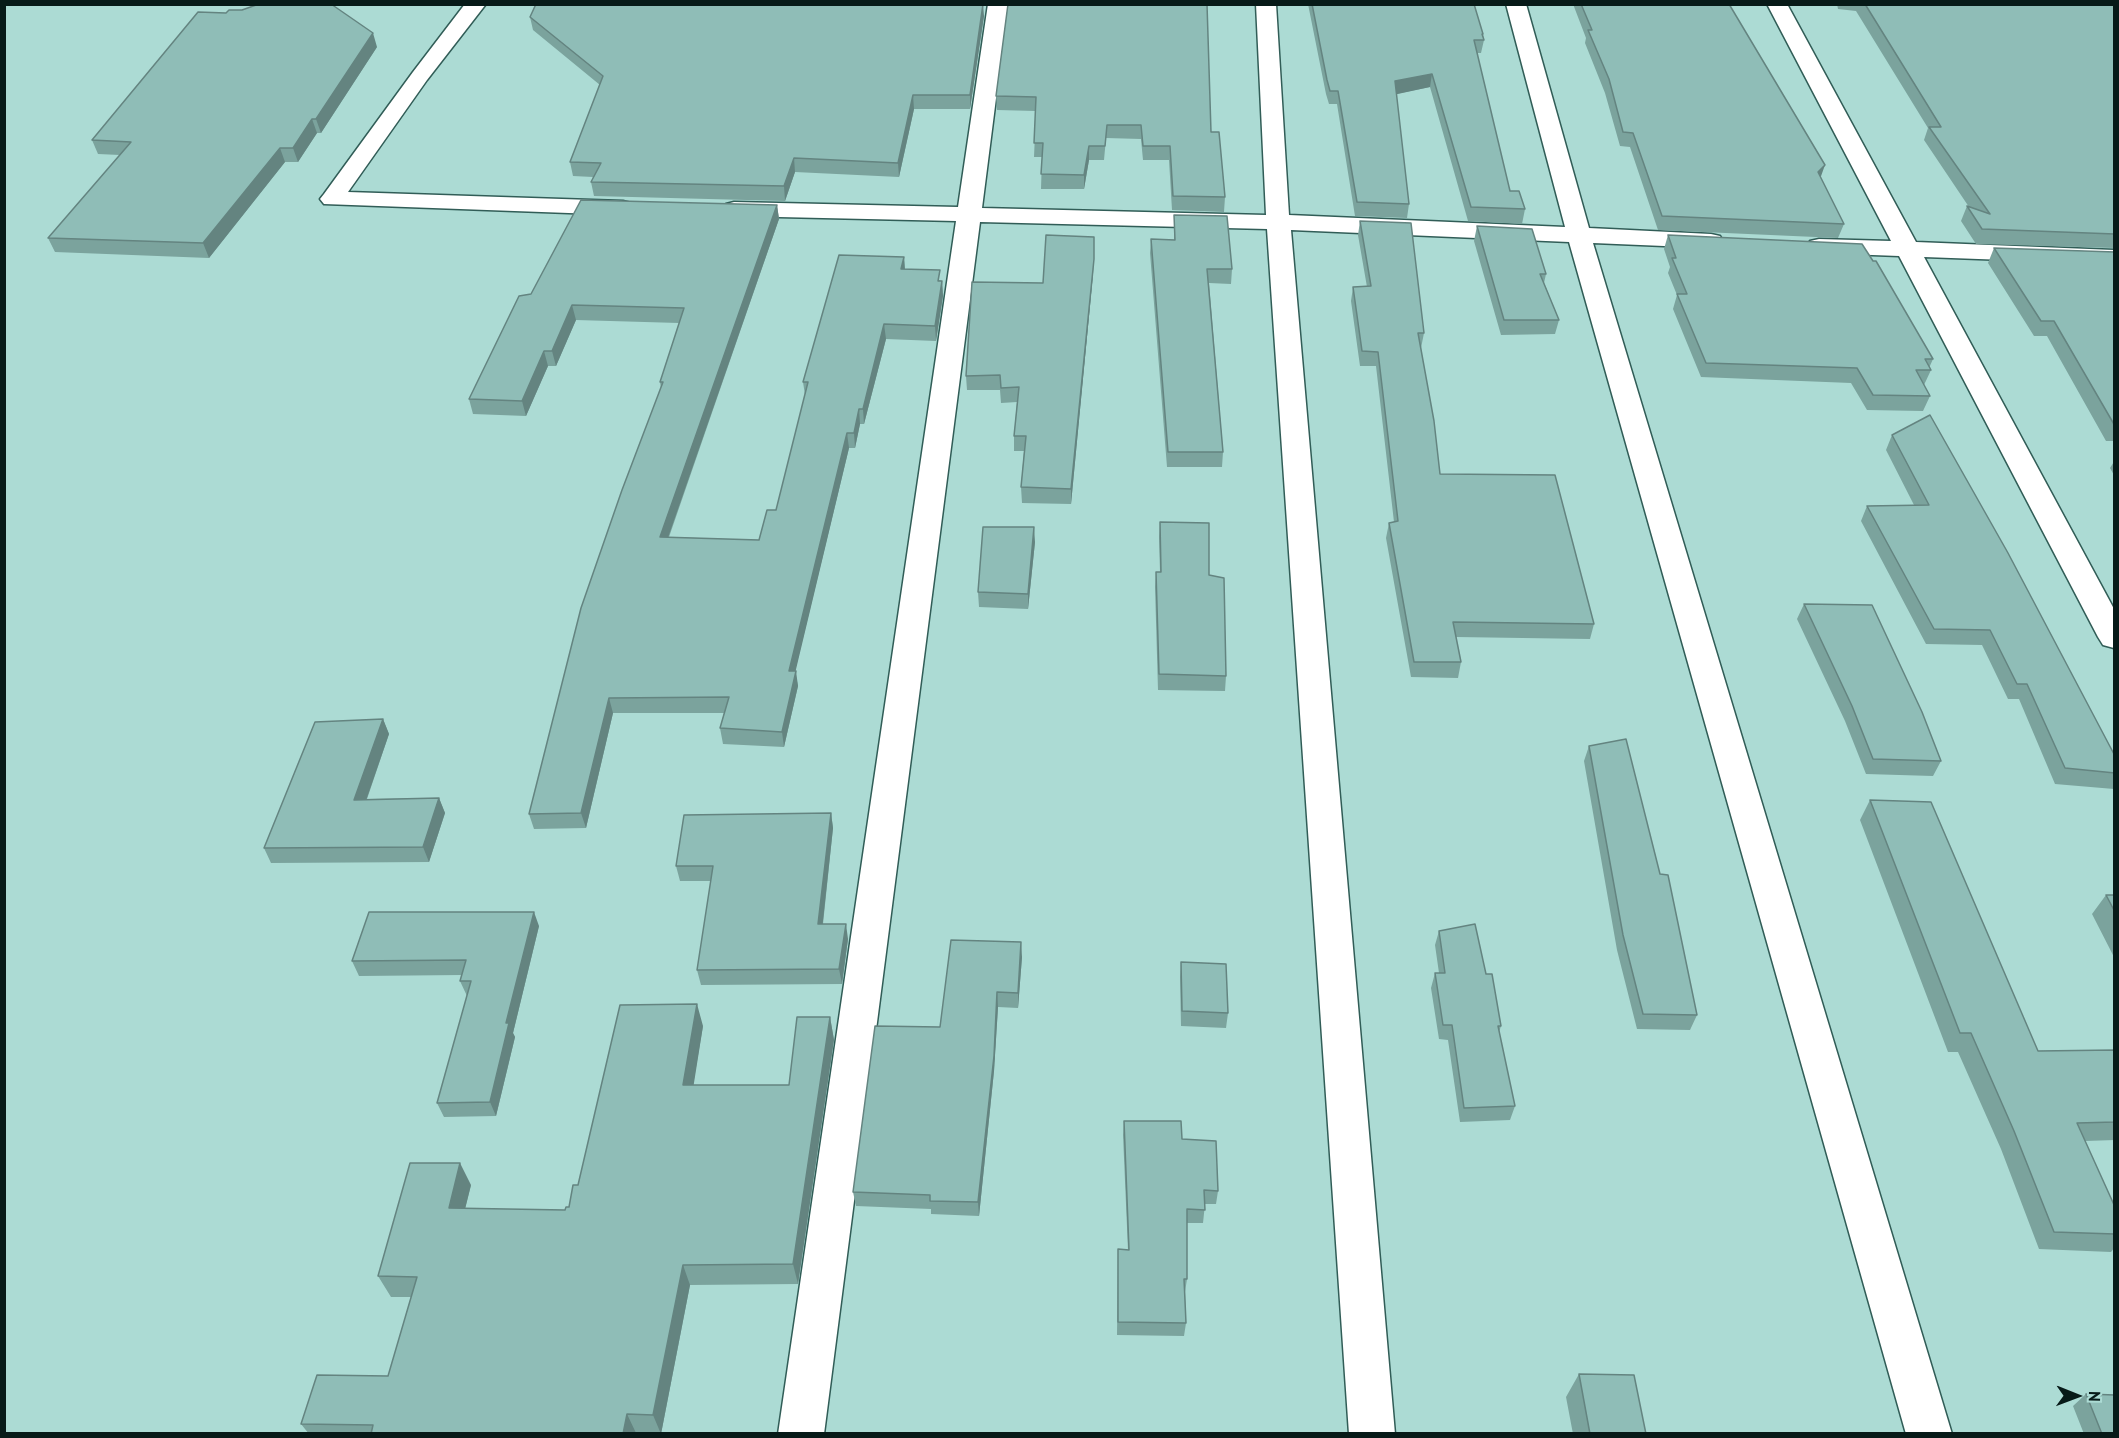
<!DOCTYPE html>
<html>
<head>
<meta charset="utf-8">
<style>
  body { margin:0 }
  #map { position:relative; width:2119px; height:1438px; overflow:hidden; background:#acdbd4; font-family:"PT Sans",sans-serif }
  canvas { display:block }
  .frame { position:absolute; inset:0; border:6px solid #071a18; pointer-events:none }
  .north { position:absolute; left:2047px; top:1366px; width:60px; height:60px; -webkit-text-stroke:4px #acdbd4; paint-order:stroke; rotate:91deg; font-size:16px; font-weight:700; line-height:24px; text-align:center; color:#071a18 }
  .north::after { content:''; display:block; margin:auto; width:21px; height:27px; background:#071a18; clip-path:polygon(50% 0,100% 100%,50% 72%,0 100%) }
</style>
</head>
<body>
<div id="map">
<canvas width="2119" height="1438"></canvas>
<div class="frame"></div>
<div class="north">N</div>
</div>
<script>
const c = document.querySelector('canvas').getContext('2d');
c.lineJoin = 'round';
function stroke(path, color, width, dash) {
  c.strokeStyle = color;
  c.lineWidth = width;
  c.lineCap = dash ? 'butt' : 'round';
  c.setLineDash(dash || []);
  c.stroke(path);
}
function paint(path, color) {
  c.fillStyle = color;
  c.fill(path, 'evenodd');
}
const minor = new Path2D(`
  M 465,4 L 486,4 L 427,80 L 348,192 L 623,201 L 631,203 L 635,208 L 631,213 L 623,215 L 324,204 L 320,199 L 324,194 L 413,72 Z
  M 988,4 L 1008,4 L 982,208 L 1266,215 L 1256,4 L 1276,4 L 1289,215 L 1565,227 L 1506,4 L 1526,4 L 1589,228 L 1711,234 L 1720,236 L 1723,241 L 1720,246 L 1711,248 L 1593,243 L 1952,1434 L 1906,1434 L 1569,242 L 1291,230 L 1395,1434 L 1349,1434 L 1267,229 L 980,222 L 824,1434 L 778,1434 L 956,221 L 734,216 L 726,214 L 722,209 L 726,204 L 734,202 L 958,207 Z
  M 1767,4 L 1787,4 L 1916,242 L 2114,250 L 2114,264 L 1924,257 L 2114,609 L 2114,648 L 2103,645 L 2098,637 L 1899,256 L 1819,253 L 1810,251 L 1807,246 L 1810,241 L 1819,239 L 1891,241 Z`);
stroke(minor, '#315d57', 3);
paint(minor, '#fff');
paint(new Path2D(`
  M 1008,4 L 1211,132 L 1225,197 L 1224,212 L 1172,210 L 1169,160 L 1143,160 L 1141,139 L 1106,138 L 1104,160 L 1089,160 L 1084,189 L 1041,189 L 1042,157 L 1034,157 L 1036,111 L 997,110 L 996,96 Z
  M 1308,4 L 1474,4 L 1483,34 L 1484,40 L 1481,53 L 1477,53 L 1510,191 L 1525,209 L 1522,224 L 1468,221 L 1430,87 L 1396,94 L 1409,204 L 1407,218 L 1355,216 L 1337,104 L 1329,104 L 1326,94 Z
  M 1573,4 L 1729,4 L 1821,178 L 1844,224 L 1838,238 L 1658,230 L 1630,147 L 1620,146 L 1605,93 L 1585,43 L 1586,38 Z
  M 1837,4 L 2115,4 L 2115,248 L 1976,244 L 1961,221 L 1967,206 L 1969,207 L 1924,140 L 1928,128 L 1856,11 L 1838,9 Z
  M 984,16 L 970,109 L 914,109 L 899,177 L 795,172 L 785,201 L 594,196 L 591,182 L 593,177 L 573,176 L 570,162 L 600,85 L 533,30 L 530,17 Z
  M 377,47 L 321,133 L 317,133 L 298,162 L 285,162 L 209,258 L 55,252 L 48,238 L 120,155 L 98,154 L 92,140 Z
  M 777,205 L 779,219 L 669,537 L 759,540 L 776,510 L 805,395 L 803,382 L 904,257 L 905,269 L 942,281 L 943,296 L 936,341 L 886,339 L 864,424 L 860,424 L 855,448 L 849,448 L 795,671 L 798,686 L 784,747 L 723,744 L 720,728 L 724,713 L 613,713 L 586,828 L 534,829 L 529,814 L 661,388 L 660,382 L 679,323 L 576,320 L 556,366 L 548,366 L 526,416 L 473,414 L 469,399 L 531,294 Z
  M 1174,215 L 1232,269 L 1231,284 L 1209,283 L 1223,452 L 1222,467 L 1167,467 L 1150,253 L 1151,239 L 1174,240 Z
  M 1360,221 L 1424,333 L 1421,348 L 1440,474 L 1594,624 L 1590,639 L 1456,637 L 1461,662 L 1458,678 L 1411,677 L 1386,538 L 1389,523 L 1394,522 L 1376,366 L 1360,366 L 1351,301 L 1353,287 L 1367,287 L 1358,235 Z
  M 1477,226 L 1546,274 L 1544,283 L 1559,320 L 1555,334 L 1501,335 L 1474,241 Z
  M 1668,235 L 1933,359 L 1929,368 L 1931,370 L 1924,385 L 1930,396 L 1923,411 L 1867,410 L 1851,383 L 1701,377 L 1673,309 L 1677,295 L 1668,273 L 1670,267 L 1664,249 Z
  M 1994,248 L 2115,252 L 2115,441 L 2106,441 L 2047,336 L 2034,336 L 1988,263 Z
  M 1093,274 L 1071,504 L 1022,503 L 1021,487 L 1024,451 L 1014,451 L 1014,436 L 1017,402 L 1001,403 L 1000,390 L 967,390 L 966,376 L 1043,283 Z
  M 1892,435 L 2115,756 L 2115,788 L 2114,789 L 2055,784 L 2019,699 L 2008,699 L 1982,645 L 1926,644 L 1861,521 L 1867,506 L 1914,505 L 1886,450 Z
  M 2115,460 L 2115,477 L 2110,468 Z
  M 1160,522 L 1209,575 L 1226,676 L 1225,691 L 1158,690 L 1155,587 L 1156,572 L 1160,572 L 1159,537 Z
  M 1035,542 L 1028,609 L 979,607 L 978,592 Z
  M 1804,604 L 1941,761 L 1933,776 L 1866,774 L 1845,721 L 1797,619 Z
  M 383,719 L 389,734 L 367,799 L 439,798 L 445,813 L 429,862 L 271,863 L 264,848 Z
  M 1589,746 L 1660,874 L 1697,1015 L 1690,1030 L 1637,1029 L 1617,950 L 1584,761 Z
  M 1870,800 L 2038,1051 L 2115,1050 L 2115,1140 L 2085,1141 L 2115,1207 L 2115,1247 L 2111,1252 L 2039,1249 L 2001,1149 L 1958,1052 L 1948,1052 L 1860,820 Z
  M 831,813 L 833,828 L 823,924 L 848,939 L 842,984 L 701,985 L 697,970 L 711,881 L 680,881 L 676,866 Z
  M 2106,895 L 2115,895 L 2115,959 L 2092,914 Z
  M 539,926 L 513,1033 L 515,1037 L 496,1116 L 444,1117 L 437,1103 L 467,996 L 460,981 L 462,975 L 359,976 L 352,961 Z
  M 1439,931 L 1486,974 L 1501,1026 L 1499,1032 L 1515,1106 L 1510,1120 L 1460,1122 L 1448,1040 L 1439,1039 L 1431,988 L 1435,973 L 1439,973 L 1435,945 Z
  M 1022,957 L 1018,1008 L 998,1007 L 994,1071 L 979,1216 L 931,1214 L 931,1209 L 856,1206 L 853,1192 L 940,1027 Z
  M 1181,962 L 1228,1013 L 1226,1028 L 1181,1026 L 1180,977 Z
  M 830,1017 L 834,1040 L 798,1284 L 690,1285 L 661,1434 L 309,1434 L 301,1424 L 388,1376 L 411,1297 L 391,1297 L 378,1276 L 471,1185 L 465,1209 L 565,1210 L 569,1207 L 578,1185 L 703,1026 L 693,1085 L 789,1085 Z
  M 1124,1121 L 1182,1139 L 1218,1191 L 1216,1204 L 1205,1204 L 1203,1223 L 1187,1223 L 1187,1279 L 1185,1292 L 1186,1323 L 1184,1336 L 1117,1335 L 1118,1249 L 1128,1250 L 1123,1135 Z
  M 1579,1374 L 1646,1434 L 1573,1434 L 1566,1397 Z
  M 2086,1394 L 2115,1434 L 2084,1434 L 2073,1406 Z`), '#7ba39d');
paint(new Path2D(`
  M 983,4 L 984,16 L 970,109 L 970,95 Z
  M 373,33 L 377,47 L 321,133 L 316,119 Z
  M 1432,74 L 1430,87 L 1393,95 L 1395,81 Z
  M 913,95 L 914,109 L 899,177 L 898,163 Z
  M 312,119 L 317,133 L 298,162 L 293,148 Z
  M 1089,146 L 1089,160 L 1084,189 L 1084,175 Z
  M 280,148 L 285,162 L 209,258 L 203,243 Z
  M 794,158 L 795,172 L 785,201 L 784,186 Z
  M 1825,165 L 1820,179 L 1818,172 Z
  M 777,205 L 779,219 L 663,552 L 660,537 Z
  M 904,257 L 905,272 L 901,269 Z
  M 1094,259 L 1093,274 L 1071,504 L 1071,489 Z
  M 942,281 L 943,296 L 936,341 L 935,326 Z
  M 572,305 L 576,320 L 556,366 L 552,351 Z
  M 884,324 L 886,339 L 864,424 L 863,409 Z
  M 544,351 L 548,366 L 526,416 L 522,401 Z
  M 859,409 L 860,424 L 855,448 L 854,433 Z
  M 847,433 L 849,448 L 792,686 L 789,671 Z
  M 1034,527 L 1035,542 L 1028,609 L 1028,594 Z
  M 796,671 L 798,686 L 784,747 L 782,732 Z
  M 609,698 L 613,713 L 586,828 L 581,813 Z
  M 383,719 L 389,734 L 361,815 L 354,800 Z
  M 439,798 L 445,813 L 429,862 L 423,847 Z
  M 831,813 L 833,828 L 821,939 L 818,924 Z
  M 534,912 L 539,926 L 513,1033 L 515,1037 L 496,1116 L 490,1102 L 506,1023 Z
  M 846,924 L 848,939 L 842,984 L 839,969 Z
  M 1021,942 L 1022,957 L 1018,1008 L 1018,993 Z
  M 997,992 L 998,1007 L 994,1071 L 979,1216 L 978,1202 Z
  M 697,1004 L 703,1026 L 690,1108 L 683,1085 Z
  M 830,1017 L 834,1040 L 798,1284 L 793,1264 Z
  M 460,1163 L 471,1185 L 460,1229 L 449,1208 Z
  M 683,1265 L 690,1285 L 661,1434 L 653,1415 Z
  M 627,1414 L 636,1433 L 635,1434 L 623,1434 Z`), '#648480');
const building = new Path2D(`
  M 259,4 L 331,4 L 373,33 L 316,119 L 312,119 L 293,148 L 280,148 L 203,243 L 48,238 L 131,142 L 92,140 L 198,12 L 226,13 L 229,10 L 242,10 Z
  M 536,4 L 983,4 L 970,95 L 913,95 L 898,163 L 794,158 L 784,186 L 591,182 L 601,163 L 570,162 L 603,76 L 530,17 Z
  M 1008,4 L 1207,4 L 1211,132 L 1219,132 L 1225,197 L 1173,196 L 1170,146 L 1143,146 L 1141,125 L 1107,125 L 1105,146 L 1089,146 L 1084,175 L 1041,174 L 1043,143 L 1034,143 L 1036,97 L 996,96 Z
  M 1312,4 L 1474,4 L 1483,34 L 1482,34 L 1484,40 L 1474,40 L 1510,191 L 1519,191 L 1525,209 L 1471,207 L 1432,74 L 1395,81 L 1409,204 L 1357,202 L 1338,91 L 1330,91 L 1327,80 Z
  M 1581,4 L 1729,4 L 1825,165 L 1818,172 L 1844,224 L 1662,216 L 1633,133 L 1623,132 L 1609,79 L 1588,30 L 1592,30 Z
  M 1865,4 L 2115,4 L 2115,234 L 1982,229 L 1967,206 L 1990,214 L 1929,127 L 1941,127 Z
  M 581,200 L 777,205 L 660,537 L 759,540 L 767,510 L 776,510 L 808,382 L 803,382 L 839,255 L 904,257 L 901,269 L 940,270 L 938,281 L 942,281 L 935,326 L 884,324 L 863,409 L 859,409 L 854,433 L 847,433 L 789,671 L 796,671 L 782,732 L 720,728 L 729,697 L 609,698 L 581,813 L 529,814 L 581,608 L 622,490 L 663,382 L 660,382 L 684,308 L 572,305 L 552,351 L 544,351 L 522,401 L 469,399 L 519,296 L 531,294 Z
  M 1174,215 L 1227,216 L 1232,269 L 1207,269 L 1223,452 L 1168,452 L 1151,239 L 1175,240 Z
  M 1360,221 L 1411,223 L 1424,333 L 1418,333 L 1434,421 L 1440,474 L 1555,475 L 1594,624 L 1453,622 L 1461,662 L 1414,662 L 1389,523 L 1398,521 L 1378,352 L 1362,351 L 1353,287 L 1371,286 Z
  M 1477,226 L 1532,229 L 1546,274 L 1540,274 L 1559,320 L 1504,320 Z
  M 1046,235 L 1094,237 L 1094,259 L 1071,489 L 1021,487 L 1026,436 L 1014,436 L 1019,387 L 1001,388 L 1000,375 L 966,376 L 972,282 L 1043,283 Z
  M 1668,235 L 1862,244 L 1873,261 L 1876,261 L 1933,359 L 1925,359 L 1931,370 L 1916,370 L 1930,396 L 1873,395 L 1857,368 L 1706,363 L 1677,294 L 1687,294 L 1672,258 L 1676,258 Z
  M 1994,248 L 2115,252 L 2115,426 L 2054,321 L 2041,321 Z
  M 1930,415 L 2008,553 L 2115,756 L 2115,773 L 2065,768 L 2027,684 L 2017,684 L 1990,630 L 1934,629 L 1867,506 L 1929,505 L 1892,435 Z
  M 1160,522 L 1209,523 L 1209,575 L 1224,578 L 1226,676 L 1159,674 L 1156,572 L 1161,572 Z
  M 983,527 L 1034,527 L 1028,594 L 978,592 Z
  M 1804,604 L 1872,605 L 1922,712 L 1941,761 L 1873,759 L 1852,706 Z
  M 383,719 L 354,800 L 439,798 L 423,847 L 264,848 L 315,722 Z
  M 1626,739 L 1660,874 L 1668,875 L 1697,1015 L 1643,1014 L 1623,935 L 1589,746 Z
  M 1870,800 L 1931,802 L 2038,1051 L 2115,1050 L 2115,1122 L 2077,1123 L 2115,1207 L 2115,1234 L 2054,1232 L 2014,1131 L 1971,1033 L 1960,1033 Z
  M 831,813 L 818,924 L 846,924 L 839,969 L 697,970 L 713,866 L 676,866 L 684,815 Z
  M 2106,895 L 2115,895 L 2115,912 Z
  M 369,912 L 534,912 L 506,1023 L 509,1023 L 490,1102 L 437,1103 L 471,981 L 460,981 L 466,960 L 352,961 Z
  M 1475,924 L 1486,974 L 1492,974 L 1501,1026 L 1498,1026 L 1515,1106 L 1464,1108 L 1452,1025 L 1443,1025 L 1435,973 L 1445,973 L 1439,931 Z
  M 951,940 L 1021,942 L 1018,993 L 997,992 L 994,1056 L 978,1202 L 930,1201 L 930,1195 L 853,1192 L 875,1026 L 940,1027 Z
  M 1181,962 L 1226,964 L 1228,1013 L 1182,1011 Z
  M 697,1004 L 683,1085 L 789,1085 L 797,1017 L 830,1017 L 793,1264 L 683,1265 L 653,1415 L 627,1414 L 623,1434 L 371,1434 L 373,1425 L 301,1424 L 317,1375 L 388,1376 L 417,1277 L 378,1276 L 410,1163 L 460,1163 L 449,1208 L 565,1210 L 566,1207 L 569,1207 L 573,1185 L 578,1185 L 620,1005 Z
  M 1124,1121 L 1181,1121 L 1182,1139 L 1216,1141 L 1218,1191 L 1204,1190 L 1205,1210 L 1187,1209 L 1187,1279 L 1184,1279 L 1186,1323 L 1118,1322 L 1118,1249 L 1129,1250 Z
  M 1579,1374 L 1634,1375 L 1646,1434 L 1590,1434 Z
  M 2086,1394 L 2115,1395 L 2115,1434 L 2102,1434 Z`);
paint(building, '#8fbdb7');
stroke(building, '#648480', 1.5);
</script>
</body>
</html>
